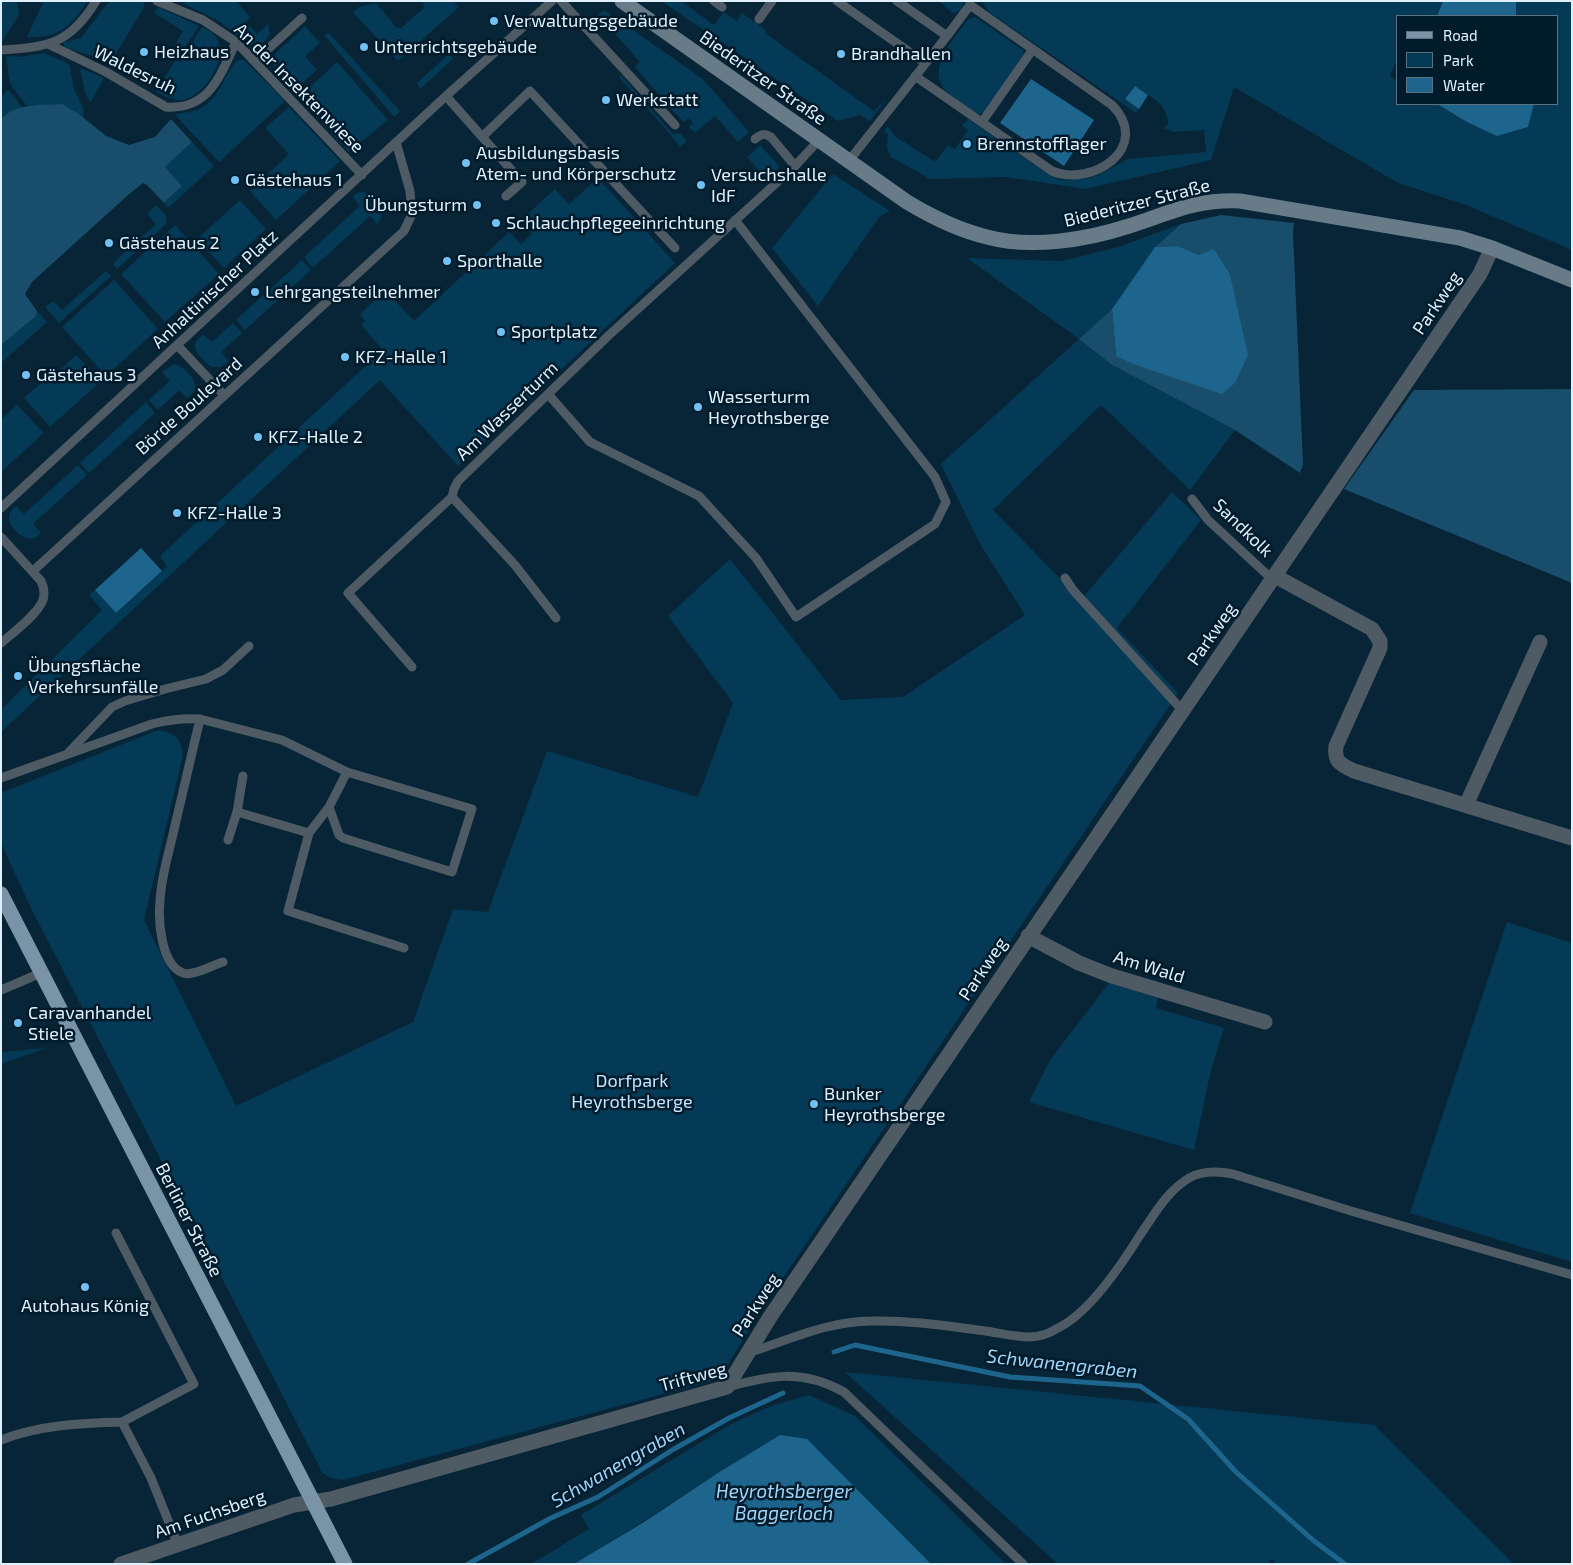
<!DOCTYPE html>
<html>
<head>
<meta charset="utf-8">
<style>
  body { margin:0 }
  #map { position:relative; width:1573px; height:1565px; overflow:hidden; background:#072536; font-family:"Exo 2",sans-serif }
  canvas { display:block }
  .frame { position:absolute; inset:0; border:2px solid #e0f1fd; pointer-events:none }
  .legend { position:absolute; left:1396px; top:15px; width:162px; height:90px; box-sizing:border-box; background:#001b2c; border:1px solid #5a7180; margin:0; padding:6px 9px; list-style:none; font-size:15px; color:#e0f1fd }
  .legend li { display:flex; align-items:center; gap:10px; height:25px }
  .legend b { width:25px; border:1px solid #5a7180 }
</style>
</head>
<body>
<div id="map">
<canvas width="1573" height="1565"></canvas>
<div class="frame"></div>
<ul class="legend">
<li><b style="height:6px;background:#7994a6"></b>Road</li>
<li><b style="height:14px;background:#043a55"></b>Park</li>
<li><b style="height:14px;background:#1d658c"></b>Water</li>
</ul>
</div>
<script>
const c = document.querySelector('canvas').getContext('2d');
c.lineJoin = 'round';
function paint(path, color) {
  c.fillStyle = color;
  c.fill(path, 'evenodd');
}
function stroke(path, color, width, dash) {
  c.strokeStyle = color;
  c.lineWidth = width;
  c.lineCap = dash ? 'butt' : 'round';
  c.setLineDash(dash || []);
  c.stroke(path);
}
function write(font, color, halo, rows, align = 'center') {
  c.font = font + ' "Exo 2",sans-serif';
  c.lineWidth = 5;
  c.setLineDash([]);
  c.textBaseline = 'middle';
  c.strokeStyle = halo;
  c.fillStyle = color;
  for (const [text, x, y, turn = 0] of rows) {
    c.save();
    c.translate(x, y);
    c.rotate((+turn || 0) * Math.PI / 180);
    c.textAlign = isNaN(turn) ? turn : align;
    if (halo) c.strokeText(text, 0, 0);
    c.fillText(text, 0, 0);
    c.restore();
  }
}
paint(new Path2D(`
  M 1,1 L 17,1 L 19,15 L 1,43 Z
  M 44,1 L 87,1 C 72,27 58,38 27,37 Z
  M 111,1 L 145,1 L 143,9 L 111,62 L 64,47 L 64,42 L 81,38 L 106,5 Z
  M 186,1 L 236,1 L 250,17 L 246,22 L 257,34 L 268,24 L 270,34 L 262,44 L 251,46 L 219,21 L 184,4 Z
  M 423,1 L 453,1 L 459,7 L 398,61 L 353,12 L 359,7 L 376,3 L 396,27 L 401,28 L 424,8 Z
  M 661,1 L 681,1 L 714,25 L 724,12 L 737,21 L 742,13 L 766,30 L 765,33 L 874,111 L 887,98 L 870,121 L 860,115 L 838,121 Z
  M 939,1 L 964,1 L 961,10 L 955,13 L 951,12 Z
  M 982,1 L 1443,1 L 1437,16 L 1397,16 L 1397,60 L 1390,76 L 1397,81 L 1397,104 L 1437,104 L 1467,122 L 1528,127 L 1534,104 L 1557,104 L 1557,16 L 1516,16 L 1516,1 L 1572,1 L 1572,250 L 1466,205 L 1398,183 L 1234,87 L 1211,160 L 1085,189 L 1006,177 L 930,179 L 891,157 L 887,147 L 888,134 L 884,131 L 887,126 L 896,137 L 935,162 L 948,145 L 955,149 L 968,130 L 962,126 L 968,119 L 1043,171 L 1060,180 L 1085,179 L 1099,175 L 1128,159 L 1206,152 L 1204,130 L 1173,132 L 1164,128 L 1168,124 C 1168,104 1150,96 1135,86 L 1125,99 L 1139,109 L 1136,113 L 989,12 Z
  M 158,7 L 199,26 L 184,49 L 175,45 L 183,31 L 154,13 Z
  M 604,10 L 703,79 L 749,132 L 738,142 L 715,116 L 695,133 L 689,127 L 693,123 L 689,118 L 683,122 L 635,67 L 640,62 L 603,20 L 595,27 L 591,22 Z
  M 975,17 L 1023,50 L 1024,55 L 986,111 L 980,114 L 976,113 C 966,106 955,100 947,92 C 924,68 955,39 968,19 Z
  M 305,26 L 320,43 L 305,56 L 317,70 L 293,91 C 283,80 268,70 275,54 Z
  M 202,27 C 206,30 212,31 215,36 C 230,57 206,96 182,100 C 173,101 165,96 156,92 L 176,59 L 181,62 Z
  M 329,33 L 400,111 L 394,117 L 324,35 Z
  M 43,53 L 63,61 L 70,66 L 74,89 L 84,110 L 83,117 L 62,104 L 27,106 L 13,88 L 9,79 L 6,56 L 20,57 Z
  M 449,54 L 453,59 L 420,89 L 417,83 Z
  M 238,60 L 244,60 L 285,101 L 219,162 L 175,115 C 180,112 185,113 190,112 C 198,110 206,106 211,100 C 223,89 228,67 238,60 Z
  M 337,62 L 388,120 L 350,151 L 348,151 L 299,97 Z
  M 80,68 L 104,78 L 90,103 L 84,89 Z
  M 621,75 L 673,134 L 681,134 L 687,141 L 680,147 L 665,128 L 619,77 Z
  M 9,90 L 22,107 L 6,114 L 1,119 L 1,99 L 6,91 Z
  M 289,107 L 340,161 L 276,220 L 250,191 L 289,154 L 265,128 Z
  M 192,142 L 214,166 L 168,208 L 164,203 L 182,186 L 165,167 Z
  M 760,145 L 780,167 L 767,179 L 747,157 Z
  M 833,174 L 890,211 L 879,217 L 818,306 L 772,248 Z
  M 598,178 L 675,263 L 458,466 L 380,380 L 1,732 L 1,710 L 102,610 L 89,595 L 95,590 L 116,613 L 167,567 L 160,556 L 383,350 L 361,325 L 365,321 L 360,314 L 386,291 L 414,321 L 509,232 L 521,244 L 532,234 L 520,221 L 555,189 L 569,204 Z
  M 364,192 C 377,197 389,212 377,224 L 370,216 L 313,268 L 304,257 L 360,206 L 353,197 L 357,193 Z
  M 240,200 L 266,229 L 224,268 L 197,239 Z
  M 156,205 C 162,211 170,216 165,225 L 117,269 L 113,264 L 114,262 L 156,224 L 147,214 Z
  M 1181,224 L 1155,247 L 1112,309 L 1079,339 L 1112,365 L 1235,430 L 1190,490 L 1101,405 L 993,510 L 1081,600 L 1172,492 L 1201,520 L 1117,628 L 1178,693 L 760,1312 L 719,1379 L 343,1480 C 334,1479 329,1478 322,1472 L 32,910 L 1,843 L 1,793 L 158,730 C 174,733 181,737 183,755 L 144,920 L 236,1106 L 413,1022 L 453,909 L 488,912 L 547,751 L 698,797 L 733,703 L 668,616 L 730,559 L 841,700 L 903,697 L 1025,615 L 980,544 L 941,464 L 1079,339 L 967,258 L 1062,261 L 1118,247 Z
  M 175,225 L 219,274 L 165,322 L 121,274 Z
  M 302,260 L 311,270 L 245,330 L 236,320 Z
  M 106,271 L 111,276 L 59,323 L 45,307 L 53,301 L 62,310 Z
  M 114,280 L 158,329 L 106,376 L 62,327 Z
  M 37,311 L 47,322 L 1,363 L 1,345 L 36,316 Z
  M 233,323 L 242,333 L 221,352 L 228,361 L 221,367 L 212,367 C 206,363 193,352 195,344 C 196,340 201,337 203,334 L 212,342 Z
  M 76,355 L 96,375 L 95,377 L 100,382 L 50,427 L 24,398 L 49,376 L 51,378 Z
  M 174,364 C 183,366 197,378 195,389 C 194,393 190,396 187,398 L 179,390 L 158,410 L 149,400 L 170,381 L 162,372 Z
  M 146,402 L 155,413 L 89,473 L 80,463 Z
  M 17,405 L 44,433 L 1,472 L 1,419 Z
  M 78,465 L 87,475 L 33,524 L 41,533 C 40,534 36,537 34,538 C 24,542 7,526 9,516 C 9,512 13,509 16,506 L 24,514 Z
  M 1507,922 L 1572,943 L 1572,1262 L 1410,1213 Z
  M 1109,983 L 1158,998 L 1156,1008 L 1224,1028 L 1211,1070 L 1194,1150 L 1029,1102 L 1050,1060 Z
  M 47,1048 L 3,1063 L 1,1064 L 1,1052 Z
  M 845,1372 L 1374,1425 L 1514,1564 L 1277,1564 L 1272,1559 L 1267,1564 L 1058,1564 Z
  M 809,1395 L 855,1416 L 1006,1564 L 931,1564 L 807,1440 L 780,1435 C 713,1475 649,1519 583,1559 L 574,1564 L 531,1564 L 589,1529 L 581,1515 L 731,1424 L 771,1406 Z`), '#043a55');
paint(new Path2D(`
  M 62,104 L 79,114 L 106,136 L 129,145 L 155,137 L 171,119 L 192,142 L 165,167 L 182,186 L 164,203 L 147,185 L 143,183 L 127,196 L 32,282 L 25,294 L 37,311 L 36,316 L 1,345 L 1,119 C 15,103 43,105 62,104 Z
  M 1221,215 L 1294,223 L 1293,233 L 1303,464 L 1300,473 L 1235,430 L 1112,365 L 1079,339 L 1112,309 L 1116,356 L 1247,355 L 1239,316 L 1199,255 L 1178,246 L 1155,247 L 1181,224 Z
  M 1572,389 L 1572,583 L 1344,489 L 1414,390 Z`), '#184d6b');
paint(new Path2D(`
  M 1443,1 L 1516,1 L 1516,16 L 1437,16 Z
  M 1031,79 L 1094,120 L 1064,166 L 1000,123 Z
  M 1135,86 L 1148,95 L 1139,109 L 1125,99 Z
  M 1437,104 L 1534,104 L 1528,127 L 1497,136 L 1467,122 Z
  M 1178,246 L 1199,255 L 1214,249 L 1230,275 L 1248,355 L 1235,383 L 1222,394 L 1136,365 L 1116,356 L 1112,309 L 1155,247 Z
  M 141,548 L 162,571 L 116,613 L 95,590 Z
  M 780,1435 L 807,1439 L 931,1564 L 574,1564 L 644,1522 L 721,1471 Z`), '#1d658c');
stroke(new Path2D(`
  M 834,1352 L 855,1345 L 1010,1377 L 1140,1386 L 1188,1419 L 1236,1472 L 1314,1541 L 1345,1564
  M 468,1564 L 551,1518 L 598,1497 L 674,1449 L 729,1418 L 783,1393`), '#1d658c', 5);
stroke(new Path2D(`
  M 157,1 L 203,20 L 236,42 L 362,175
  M 561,1 L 675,125
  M 714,1 L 722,7
  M 837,1 L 925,63
  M 897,1 L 947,36
  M 759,19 L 772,1
  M 48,44 L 106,72 L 166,107 C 210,110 220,75 236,42
  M 1,50 C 49,47 70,44 96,1
  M 255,61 L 302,18
  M 915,76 L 1052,171 C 1092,188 1153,147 1112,105 L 970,5
  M 446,96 L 522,182 L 506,196
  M 982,122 L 1033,49
  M 482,137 L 530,91 L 675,248
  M 755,139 C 761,134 764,133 771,137 L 795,166
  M 848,162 L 947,36 L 970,5 L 970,2
  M 178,346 L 224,395
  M 548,394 L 590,442 L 699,496 L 756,558 L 796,617 L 935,524 L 946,502 L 935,477 L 735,220
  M 1192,499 L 1208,520 L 1273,580
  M 1,508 L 446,96 L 552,1
  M 1,537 L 41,581 C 44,587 45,593 43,600 C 38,614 13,633 1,643
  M 33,571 L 404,231 L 412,214 L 410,191 L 396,142
  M 1065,578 L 1073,590 L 1182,710
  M 556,618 L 515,565 L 452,497 L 454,489 L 458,481 L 607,337 L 795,166 L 818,141
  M 412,667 L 348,593 L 452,497
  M 200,719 C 191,757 182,796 173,834 C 168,856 161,878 160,901 C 158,921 161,965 183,973 C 192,977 213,965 223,962
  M 69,752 L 112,707 L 125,701 L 165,689 L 206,679 L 223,670 L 249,646
  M 347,772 L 329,807 L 309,833 L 288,911 L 404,948
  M 1,778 L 152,724 C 168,720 183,718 200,719 L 282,740 L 347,772 L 472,809 L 452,872 L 343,838 L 339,835 L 329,807
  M 237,812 L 309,833
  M 228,840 L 237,812 L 243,776
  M 1,990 L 41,973
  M 116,1233 L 194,1384 L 122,1422 L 151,1478 L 178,1545
  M 748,1353 C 789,1340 827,1321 872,1321 C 909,1320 947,1326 985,1331 C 999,1333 1015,1337 1030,1337 C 1039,1337 1050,1333 1058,1328 C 1089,1313 1122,1264 1140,1235 C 1154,1215 1167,1191 1189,1178 C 1203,1170 1218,1171 1233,1174 L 1351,1211 L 1572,1275
  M 728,1387 C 771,1375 802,1369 844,1392 L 1023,1564
  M 1,1440 C 39,1425 82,1423 122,1422`), '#4e5b64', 9);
stroke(new Path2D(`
  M 1275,576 L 1372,629 L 1380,641 L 1380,648 L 1336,746 C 1334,762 1340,764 1354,771 L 1572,838
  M 1466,805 L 1540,642
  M 1028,936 L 1079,963 L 1112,976 L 1265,1022
  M 121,1564 L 294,1505 L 331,1499 L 727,1387 L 770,1317 L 1480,274 L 1492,248`), '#4e5b64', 15);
stroke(new Path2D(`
  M 622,1 L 907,202 C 932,217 958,230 987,237 C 1031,249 1086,240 1129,226 C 1170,213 1195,199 1240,201 L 1460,238 L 1492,248 L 1572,280`), '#677b89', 15);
stroke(new Path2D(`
  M 1,894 L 345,1564`), '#7994a6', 15);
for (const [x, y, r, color] of [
  [494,21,5,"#70c1f4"],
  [364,47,5,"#70c1f4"],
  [144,52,5,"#70c1f4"],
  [841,54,5,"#70c1f4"],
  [606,100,5,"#70c1f4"],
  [967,144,5,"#70c1f4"],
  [466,163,5,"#70c1f4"],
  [235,180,5,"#70c1f4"],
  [701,185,5,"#70c1f4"],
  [477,205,5,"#70c1f4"],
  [496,223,5,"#70c1f4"],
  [109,243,5,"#70c1f4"],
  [447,261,5,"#70c1f4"],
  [255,292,5,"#70c1f4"],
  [501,332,5,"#70c1f4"],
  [345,357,5,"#70c1f4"],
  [26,375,5,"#70c1f4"],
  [698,407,5,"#70c1f4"],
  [258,437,5,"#70c1f4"],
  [177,513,5,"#70c1f4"],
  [18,676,5,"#70c1f4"],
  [18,1023,5,"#70c1f4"],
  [814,1104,5,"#70c1f4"],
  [85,1287,5,"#70c1f4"]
]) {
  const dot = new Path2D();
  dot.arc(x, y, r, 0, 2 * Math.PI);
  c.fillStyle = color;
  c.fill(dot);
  stroke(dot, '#001b2c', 2);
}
write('18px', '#e0f1fd', '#001b2c', [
  ["Verwaltungsgebäude",504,21],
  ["Unterrichtsgebäude",374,47],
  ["Heizhaus",154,52],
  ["Brandhallen",851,54],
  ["Werkstatt",616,100],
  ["Brennstofflager",977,144],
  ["Ausbildungsbasis",476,153],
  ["Atem- und Körperschutz",476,174],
  ["Versuchshalle",711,175],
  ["IdF",711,196],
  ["Gästehaus 1",245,180],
  ["Übungsturm",467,205,"right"],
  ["Schlauchpflegeeinrichtung",506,223],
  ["Gästehaus 2",119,243],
  ["Sporthalle",457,261],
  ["Lehrgangsteilnehmer",265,292],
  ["Sportplatz",511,332],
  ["KFZ-Halle 1",355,357],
  ["Gästehaus 3",36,375],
  ["Wasserturm",708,397],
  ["Heyrothsberge",708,418],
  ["KFZ-Halle 2",268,437],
  ["KFZ-Halle 3",187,513],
  ["Übungsfläche",28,666],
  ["Verkehrsunfälle",28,687],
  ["Caravanhandel",28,1013],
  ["Stiele",28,1034],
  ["Bunker",824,1094],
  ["Heyrothsberge",824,1115],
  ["Autohaus König",85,1306,"center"]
], 'left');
write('18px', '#e0f1fd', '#001b2c', [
  ["Waldesruh",135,70,26],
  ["Biederitzer Straße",763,78,35],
  ["An der Insektenwiese",299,88,45],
  ["Biederitzer Straße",1137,203,-14],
  ["Anhaltinischer Platz",215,289,-43],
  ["Parkweg",1437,303,-56],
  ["Börde Boulevard",189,406,-42],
  ["Am Wasserturm",507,411,-44],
  ["Sandkolk",1243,528,44],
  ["Parkweg",1212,634,-55],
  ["Am Wald",1149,967,17],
  ["Parkweg",983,969,-56],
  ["Berliner Straße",189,1220,63],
  ["Parkweg",756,1305,-57],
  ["Triftweg",693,1377,-15],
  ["Am Fuchsberg",210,1514,-19]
]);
write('18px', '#c2e5fd', '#001b2c', [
  ["Dorfpark",632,1081],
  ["Heyrothsberge",632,1102]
]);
write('italic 19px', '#a0d5f8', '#001b2c', [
  ["Schwanengraben",1062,1364,6],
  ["Schwanengraben",618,1465,-30],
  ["Heyrothsberger",784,1492],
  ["Baggerloch",784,1514]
]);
</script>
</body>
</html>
